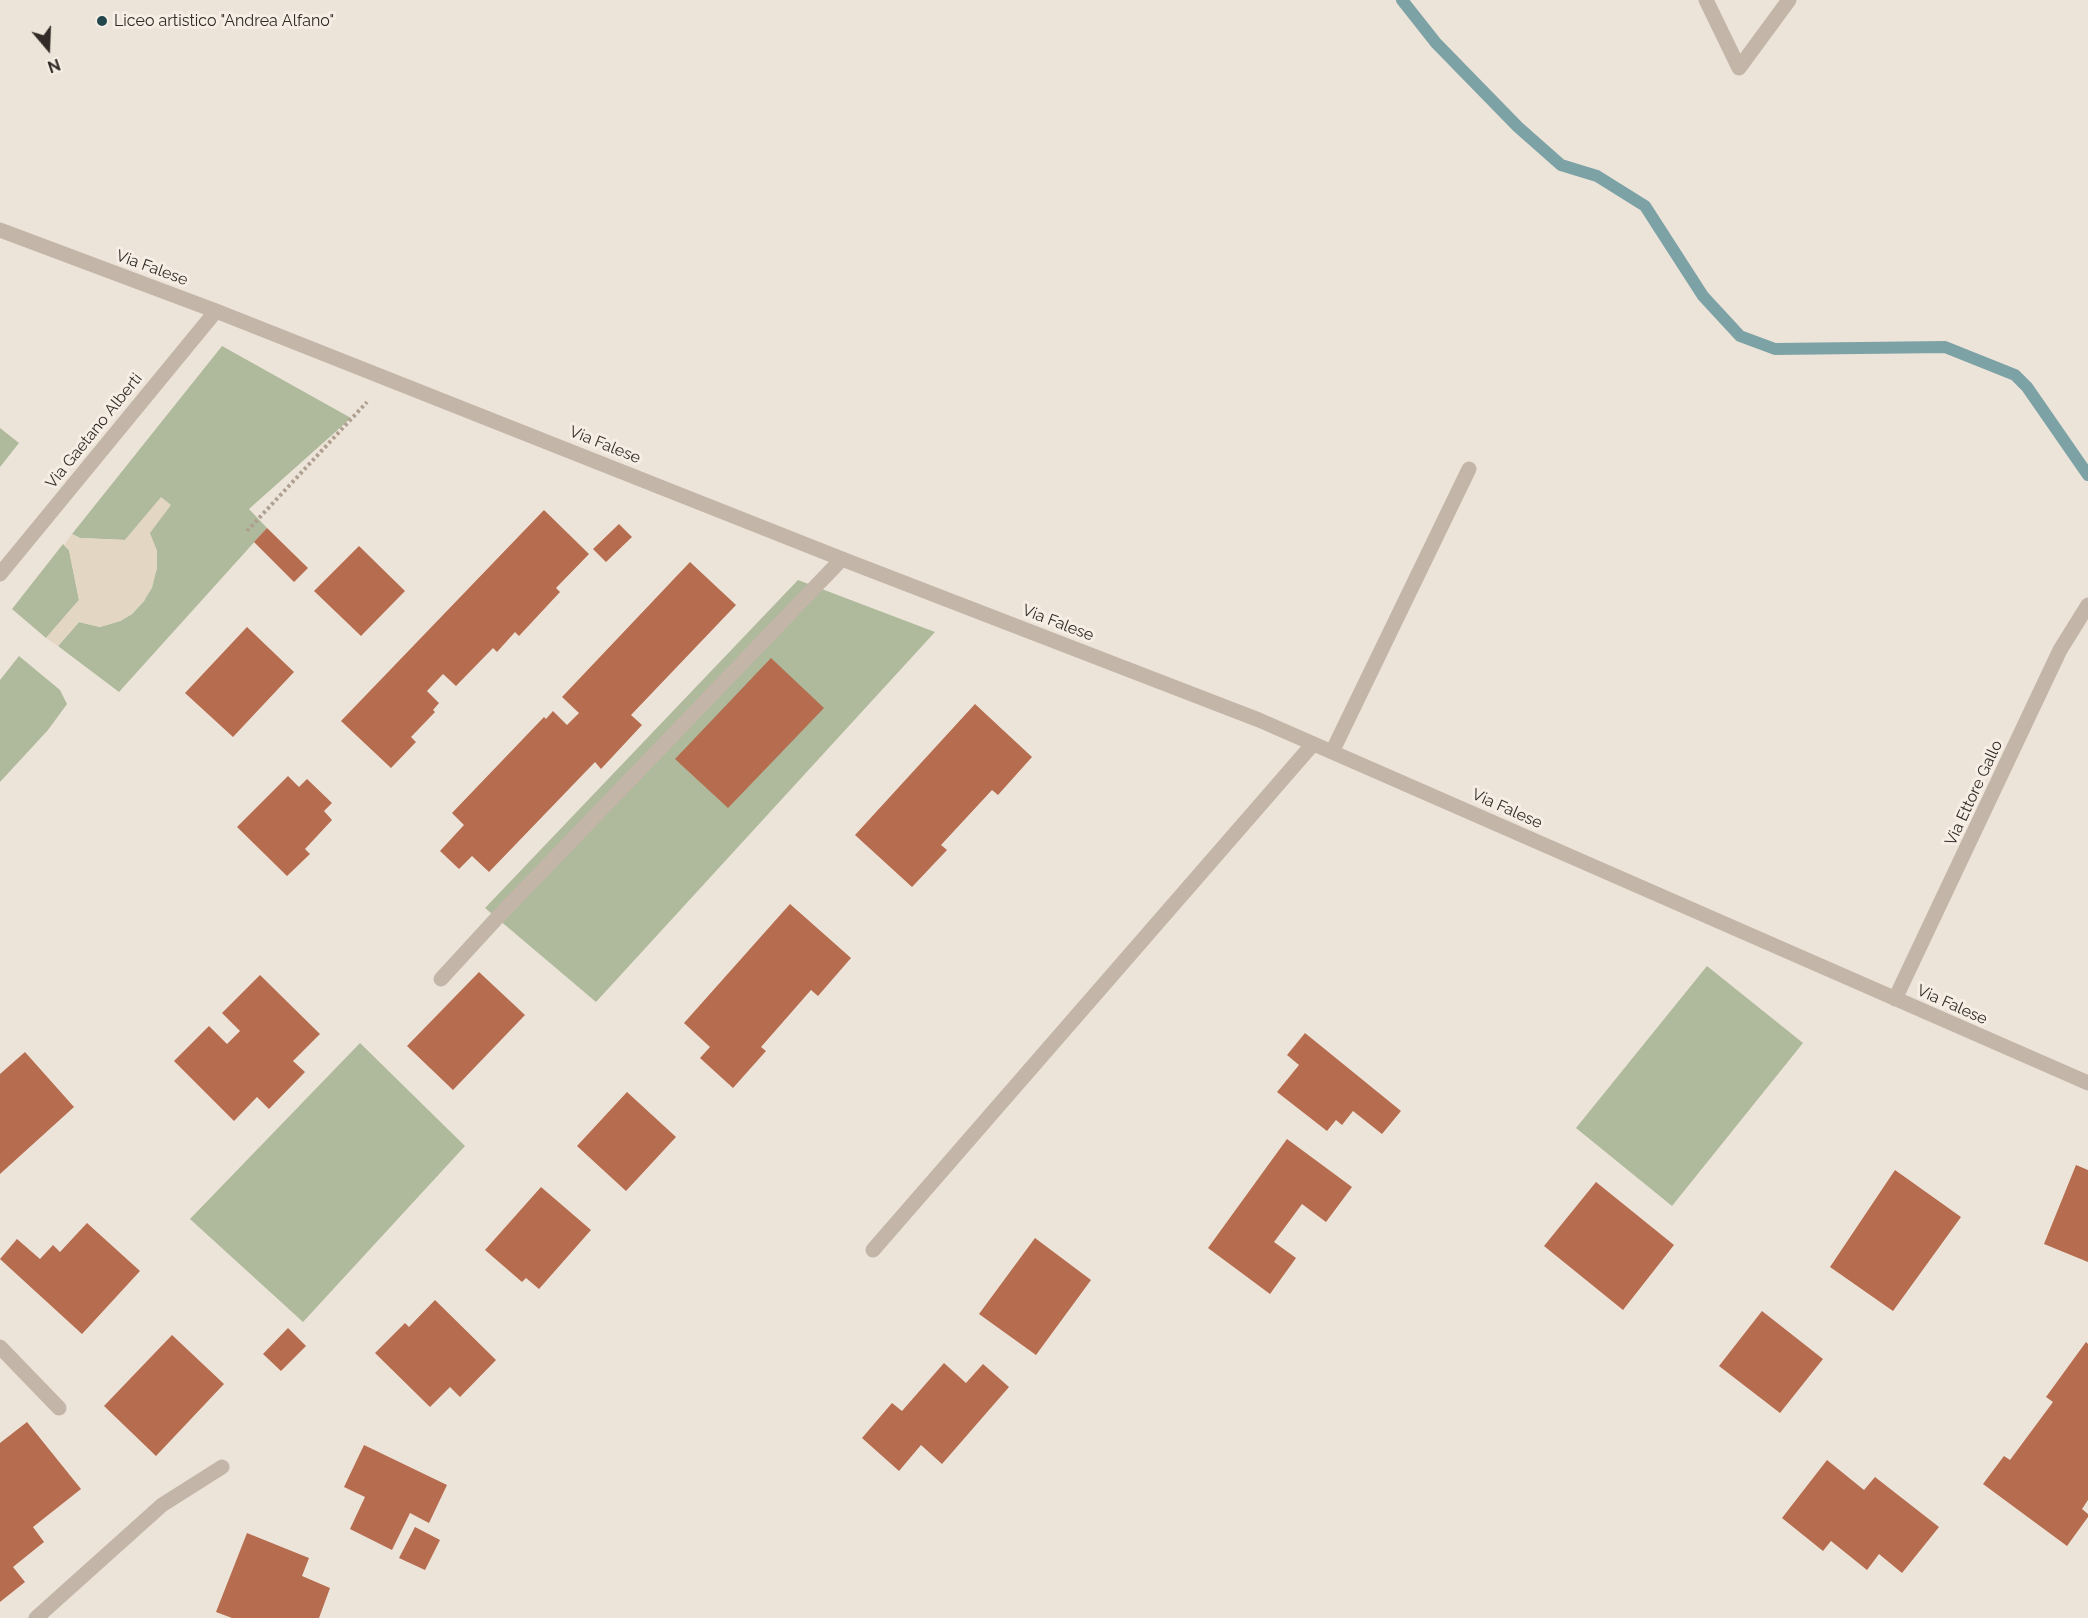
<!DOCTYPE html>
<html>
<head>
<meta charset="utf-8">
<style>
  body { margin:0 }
  #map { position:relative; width:2088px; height:1618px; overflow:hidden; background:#ede4d9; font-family:Raleway,sans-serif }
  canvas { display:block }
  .north { position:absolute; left:18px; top:18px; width:60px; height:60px; -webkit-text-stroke:4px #f6eee4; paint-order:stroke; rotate:161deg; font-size:16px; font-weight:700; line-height:24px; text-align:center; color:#312a26 }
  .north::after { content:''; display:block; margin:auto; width:21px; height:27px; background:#312a26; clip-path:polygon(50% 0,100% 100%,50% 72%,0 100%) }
</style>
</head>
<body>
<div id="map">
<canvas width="2088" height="1618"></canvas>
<div class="north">N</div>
</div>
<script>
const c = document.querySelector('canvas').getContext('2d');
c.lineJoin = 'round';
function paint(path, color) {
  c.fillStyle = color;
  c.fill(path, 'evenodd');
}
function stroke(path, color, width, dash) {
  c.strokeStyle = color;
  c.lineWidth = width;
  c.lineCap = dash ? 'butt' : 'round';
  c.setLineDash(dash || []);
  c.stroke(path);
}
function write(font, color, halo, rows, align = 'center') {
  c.font = font + ' Raleway,sans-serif';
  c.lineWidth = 6;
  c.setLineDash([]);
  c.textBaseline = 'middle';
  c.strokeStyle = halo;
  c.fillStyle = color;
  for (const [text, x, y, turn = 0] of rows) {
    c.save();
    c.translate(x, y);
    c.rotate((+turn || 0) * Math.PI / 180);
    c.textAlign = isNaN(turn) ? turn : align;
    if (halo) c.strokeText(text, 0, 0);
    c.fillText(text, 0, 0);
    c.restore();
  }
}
paint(new Path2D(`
  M 222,346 L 351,418 L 249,509 L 267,528 L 119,692 L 58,646 L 79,622 L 100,627 L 120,621 L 132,614 L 144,601 L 157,568 L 157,551 L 149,533 L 161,498 L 125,540 L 80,538 L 72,534 Z
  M 0,428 L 19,443 L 0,467 Z
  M 63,544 L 69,550 L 79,600 L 46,638 L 12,609 Z
  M 798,580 L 935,632 L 596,1002 L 485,908 Z
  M 19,656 L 60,690 L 67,704 L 48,730 L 0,782 L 0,680 Z
  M 1707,966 L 1803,1043 L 1672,1206 L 1576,1128 Z
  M 360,1043 L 465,1146 L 303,1322 L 190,1219 Z`), '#aeba9b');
paint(new Path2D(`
  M 161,497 L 171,505 L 150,533 L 157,551 L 157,568 L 152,588 L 144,601 L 132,614 L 120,621 L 100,627 L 79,622 L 58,646 L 46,638 L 79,600 L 69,550 L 64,545 L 72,534 L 80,538 L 125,540 Z`), '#e3d6c2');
stroke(new Path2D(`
  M 1402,0 L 1436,43 L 1518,127 L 1561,165 L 1597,176 L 1645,206 L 1703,296 L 1740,336 L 1775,349 L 1945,347 L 2015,375 L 2027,387 L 2088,475`), '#7ca2a6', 12);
paint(new Path2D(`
  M 544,510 L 589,554 L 556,588 L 560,592 L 519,636 L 515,632 L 497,652 L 493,648 L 456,686 L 443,674 L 427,691 L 439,703 L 433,710 L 435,712 L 411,737 L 416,742 L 391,768 L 341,721 Z
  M 619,524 L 632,537 L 606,562 L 593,549 Z
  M 267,528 L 308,568 L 294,582 L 254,542 Z
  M 359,546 L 405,591 L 361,636 L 314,591 Z
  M 690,562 L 736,605 L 631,715 L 642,725 L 601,769 L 595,762 L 489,872 L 472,856 L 459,869 L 440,851 L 464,825 L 452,813 L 544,717 L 546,719 L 553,711 L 567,725 L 579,713 L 562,697 Z
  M 247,627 L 294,672 L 233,737 L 185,693 Z
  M 771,658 L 824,708 L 728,808 L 675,759 Z
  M 975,704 L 1032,757 L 998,795 L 992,790 L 941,845 L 947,850 L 912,887 L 855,835 Z
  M 288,776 L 299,787 L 307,779 L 332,803 L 324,811 L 332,820 L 305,849 L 310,854 L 287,876 L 237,827 Z
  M 790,904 L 851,958 L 818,996 L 811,990 L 761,1047 L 766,1051 L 733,1088 L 700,1058 L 710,1047 L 684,1023 Z
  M 479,972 L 525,1015 L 453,1090 L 407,1046 Z
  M 260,975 L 320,1034 L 293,1061 L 305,1072 L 269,1109 L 257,1097 L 234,1121 L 174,1061 L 209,1026 L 227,1044 L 240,1031 L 222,1013 Z
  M 1305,1033 L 1401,1111 L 1382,1134 L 1353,1111 L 1342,1125 L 1336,1120 L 1327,1131 L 1277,1092 L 1299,1065 L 1287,1055 Z
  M 25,1052 L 74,1107 L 0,1174 L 0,1074 Z
  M 627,1092 L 676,1137 L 626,1191 L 577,1146 Z
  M 1287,1139 L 1352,1187 L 1326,1222 L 1302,1204 L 1274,1242 L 1296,1258 L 1270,1294 L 1208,1248 Z
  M 2076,1165 L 2088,1170 L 2088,1262 L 2044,1244 Z
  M 1895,1170 L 1961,1217 L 1893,1311 L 1830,1267 Z
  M 1596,1182 L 1674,1245 L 1623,1310 L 1544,1246 Z
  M 541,1187 L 591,1230 L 539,1289 L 526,1278 L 522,1282 L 485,1250 Z
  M 87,1223 L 140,1271 L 82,1334 L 0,1259 L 17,1239 L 40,1259 L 53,1245 L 60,1252 Z
  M 1035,1238 L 1091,1280 L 1036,1355 L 979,1314 Z
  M 435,1300 L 496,1360 L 460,1397 L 450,1387 L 430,1407 L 375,1353 L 405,1323 L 409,1327 Z
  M 1762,1311 L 1823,1359 L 1780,1413 L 1719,1366 Z
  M 288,1328 L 306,1346 L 281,1371 L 263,1354 Z
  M 172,1335 L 224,1384 L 156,1456 L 104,1406 Z
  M 2086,1342 L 2088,1344 L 2088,1500 L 2082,1509 L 2088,1514 L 2088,1517 L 2067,1546 L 1983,1484 L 2004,1456 L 2010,1460 L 2053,1402 L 2046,1397 Z
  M 944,1363 L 966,1383 L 983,1364 L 1009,1387 L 942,1464 L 921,1445 L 899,1471 L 862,1438 L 892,1403 L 902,1411 Z
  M 27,1422 L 81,1489 L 33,1527 L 44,1542 L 13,1567 L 25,1582 L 0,1602 L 0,1443 Z
  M 364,1445 L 447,1485 L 429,1523 L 410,1513 L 392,1550 L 350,1529 L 365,1497 L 344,1487 Z
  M 1827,1460 L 1864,1490 L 1875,1477 L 1939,1527 L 1902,1573 L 1879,1554 L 1867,1570 L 1831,1541 L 1823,1551 L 1782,1518 Z
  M 415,1527 L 440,1540 L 425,1570 L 399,1558 Z
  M 247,1533 L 309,1558 L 302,1576 L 330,1588 L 319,1618 L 232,1618 L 216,1612 Z`), '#b66c4e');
stroke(new Path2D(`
  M 247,531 L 367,402`), '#af9f91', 4, [3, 3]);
stroke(new Path2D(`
  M 441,979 L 497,918 L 842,559`), '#c3b5a7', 15);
stroke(new Path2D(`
  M 1706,0 L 1739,68 L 1789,0
  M 0,230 L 216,311 L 842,559 L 1259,720 L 2088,1083
  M 0,574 L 216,311
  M 1332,752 L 1469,469
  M 1895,999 L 2060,650 L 2088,605
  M 873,1250 L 1313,744
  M 0,1347 L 59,1408
  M 36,1618 L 162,1505 L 222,1467`), '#c3b5a7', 15);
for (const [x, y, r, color] of [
  [102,21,6,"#21474c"]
]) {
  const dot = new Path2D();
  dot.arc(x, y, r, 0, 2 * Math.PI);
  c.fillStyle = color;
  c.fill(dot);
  stroke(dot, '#f6eee4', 2);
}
write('16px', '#312a26', '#f6eee4', [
  ["Liceo artistico \"Andrea Alfano\"",114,21]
], 'left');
write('16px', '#312a26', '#f6eee4', [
  ["Via Falese",152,268,20],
  ["Via Gaetano Alberti",94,431,-51],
  ["Via Falese",605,445,22],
  ["Via Falese",1058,623,21],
  ["Via Ettore Gallo",1974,793,-65],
  ["Via Falese",1507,809,24],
  ["Via Falese",1952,1005,24]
]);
</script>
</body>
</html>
